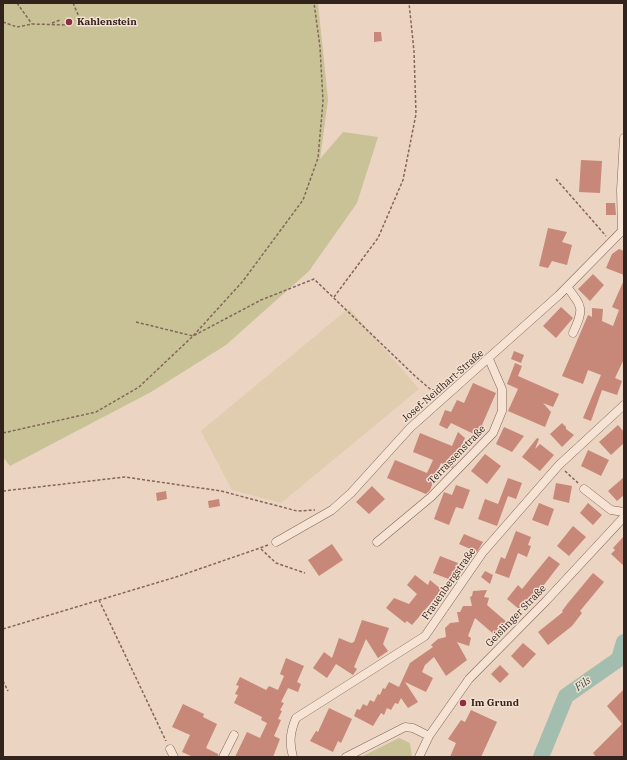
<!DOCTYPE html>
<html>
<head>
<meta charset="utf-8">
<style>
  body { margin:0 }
  #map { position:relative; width:627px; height:760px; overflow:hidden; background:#ebd4c1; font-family:"IBM Plex Serif",serif }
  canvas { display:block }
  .frame { position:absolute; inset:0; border:4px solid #33231d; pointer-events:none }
</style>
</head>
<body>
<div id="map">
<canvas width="627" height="760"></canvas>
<div class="frame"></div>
</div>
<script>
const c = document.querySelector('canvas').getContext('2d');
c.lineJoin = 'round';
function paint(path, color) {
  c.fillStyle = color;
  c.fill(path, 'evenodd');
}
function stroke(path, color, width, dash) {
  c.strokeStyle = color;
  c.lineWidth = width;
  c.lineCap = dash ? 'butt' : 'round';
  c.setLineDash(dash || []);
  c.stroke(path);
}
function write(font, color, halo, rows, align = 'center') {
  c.font = font + ' "IBM Plex Serif",serif';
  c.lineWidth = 3;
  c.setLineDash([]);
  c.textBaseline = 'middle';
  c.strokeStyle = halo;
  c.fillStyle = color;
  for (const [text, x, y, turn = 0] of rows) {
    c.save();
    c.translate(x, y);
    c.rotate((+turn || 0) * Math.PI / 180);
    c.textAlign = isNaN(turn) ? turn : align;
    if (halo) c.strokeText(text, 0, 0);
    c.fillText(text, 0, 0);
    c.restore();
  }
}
paint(new Path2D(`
  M 349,308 L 419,389 L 281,503 L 232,490 L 201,431 Z`), '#e0ccaf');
paint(new Path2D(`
  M 3,3 L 318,3 L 328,100 L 320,159 L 343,132 L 378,137 L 357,203 L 309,271 L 226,345 L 151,392 L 10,466 L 3,457 Z
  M 399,738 L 410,743 L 412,757 L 361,757 Z`), '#c8c296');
stroke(new Path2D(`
  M 541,757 L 566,696 L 619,659 L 624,642`), '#a3bdaf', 16);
paint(new Path2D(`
  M 374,32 L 381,32 L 382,41 L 374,42 Z
  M 581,160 L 602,161 L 600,193 L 579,192 Z
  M 606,203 L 615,203 L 616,215 L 606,215 Z
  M 548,228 L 567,232 L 562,242 L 572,245 L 567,265 L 552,261 L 548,268 L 539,266 Z
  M 619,249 L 624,251 L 624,275 L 606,268 L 612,254 Z
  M 593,274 L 604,285 L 590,301 L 578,289 Z
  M 624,280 L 624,359 L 615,378 L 622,381 L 617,395 L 602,390 L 591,421 L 583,418 L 601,375 L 588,370 L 583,384 L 562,376 L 588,315 L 592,317 L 592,308 L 603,309 L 602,321 L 613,326 L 619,310 L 612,307 Z
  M 561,307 L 573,318 L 556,338 L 543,326 Z
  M 514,351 L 524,355 L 521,363 L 511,359 Z
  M 515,363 L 522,366 L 518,376 L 559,394 L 553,407 L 543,403 L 551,412 L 545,427 L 508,411 L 518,389 L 507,384 Z
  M 473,383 L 496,393 L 482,425 L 484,426 L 480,437 L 451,423 L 447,429 L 439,425 L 445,410 L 451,412 L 457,400 L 464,403 Z
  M 562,423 L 566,427 L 566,429 L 574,435 L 562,447 L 550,434 Z
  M 618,425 L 624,432 L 624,443 L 611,455 L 599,442 Z
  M 504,427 L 524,436 L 512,452 L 496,444 Z
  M 458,432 L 465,438 L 453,467 L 452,468 L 441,463 L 430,490 L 426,494 L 387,478 L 395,460 L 427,473 L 433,460 L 413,452 L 420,433 L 452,446 Z
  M 537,438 L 539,439 L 535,449 L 540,444 L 554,455 L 540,471 L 522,457 Z
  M 588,450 L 609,460 L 601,476 L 581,466 Z
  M 485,454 L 501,466 L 487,484 L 471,471 Z
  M 624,477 L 624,495 L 617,501 L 608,491 Z
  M 508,478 L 522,483 L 516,499 L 508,496 L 497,526 L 478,519 L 485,499 L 498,504 Z
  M 556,483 L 572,486 L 569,503 L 553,499 Z
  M 456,485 L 470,490 L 463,509 L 456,507 L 449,525 L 434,519 L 444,492 L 452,495 Z
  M 372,486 L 385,499 L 369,514 L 356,502 Z
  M 166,491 L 167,499 L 157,501 L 156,493 Z
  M 219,499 L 220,506 L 209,508 L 208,501 Z
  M 539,503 L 554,509 L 548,526 L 532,520 Z
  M 588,503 L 602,515 L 593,525 L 580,513 Z
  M 573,526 L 586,537 L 569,556 L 557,546 Z
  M 516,531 L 531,537 L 528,545 L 531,546 L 527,557 L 518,553 L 509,578 L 495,573 L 501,557 L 505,559 Z
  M 464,534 L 483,542 L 477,552 L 459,544 Z
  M 624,536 L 624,566 L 611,554 L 615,550 L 613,548 Z
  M 332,544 L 343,560 L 319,576 L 308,560 Z
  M 440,556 L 458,563 L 451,580 L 433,573 Z
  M 549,556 L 560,564 L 540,590 L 538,589 L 520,610 L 507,599 L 518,585 L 522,589 Z
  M 485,571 L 493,575 L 490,584 L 481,577 Z
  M 593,573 L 604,582 L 580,611 L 582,613 L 572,626 L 548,645 L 538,632 L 563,612 L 562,611 L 568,603 Z
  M 415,575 L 428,585 L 430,580 L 442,590 L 412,625 L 407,621 L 405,623 L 386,608 L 394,598 L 409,604 L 417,594 L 407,585 Z
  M 487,590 L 484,597 L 489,598 L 487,605 L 509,624 L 497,637 L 475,618 L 468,636 L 471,638 L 469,646 L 457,642 L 467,660 L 446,676 L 434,657 L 425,665 L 422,672 L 433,678 L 426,692 L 405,682 L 418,702 L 408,708 L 401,698 L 398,704 L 395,703 L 391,710 L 387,708 L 384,715 L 381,713 L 373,726 L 354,716 L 357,709 L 360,710 L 363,704 L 367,706 L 370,700 L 374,702 L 378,694 L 380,695 L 383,688 L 385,689 L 389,682 L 399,687 L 410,663 L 433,647 L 431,645 L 438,639 L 446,637 L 445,628 L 450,623 L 459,622 L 457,612 L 460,612 L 463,606 L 472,606 L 470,597 L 472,596 L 473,591 Z
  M 362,620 L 389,628 L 383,644 L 388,651 L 378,658 L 366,639 L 354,667 L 357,669 L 353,675 L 336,664 L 327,678 L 313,668 L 324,652 L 332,658 L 339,638 L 351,643 L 354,642 Z
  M 523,643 L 536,654 L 523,668 L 511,656 Z
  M 286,658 L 304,666 L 297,682 L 301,684 L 298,692 L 288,688 L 281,702 L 284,703 L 280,710 L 282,711 L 278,719 L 281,720 L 274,736 L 280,739 L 273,757 L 235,757 L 247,732 L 260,738 L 267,723 L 261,720 L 262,717 L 234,703 L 238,695 L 235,694 L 239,686 L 236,685 L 240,677 L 266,690 L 269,686 L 278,690 L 284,676 L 280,674 Z
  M 500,665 L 509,674 L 500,683 L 491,674 Z
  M 624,689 L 624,757 L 596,757 L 593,753 L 622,724 L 607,706 Z
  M 183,704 L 204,714 L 203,717 L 217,724 L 206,748 L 218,754 L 218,757 L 193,757 L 182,752 L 190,735 L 172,727 Z
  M 329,708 L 352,719 L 341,743 L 338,741 L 333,752 L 310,741 L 316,731 L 318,732 Z
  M 471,710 L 497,722 L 481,757 L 450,757 L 456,743 L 448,739 L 461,720 L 465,722 Z`), '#c78779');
const minor = new Path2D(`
  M 624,138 L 621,190 L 622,230 L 624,232
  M 567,287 C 583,307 584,309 573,333
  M 584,489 L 611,510 L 624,512
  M 276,542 L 332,510 L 351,493 L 410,428 L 559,295 L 624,229
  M 377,542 L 431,497 L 493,433 L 502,411 L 502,389 L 489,359
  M 170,749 L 174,757
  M 223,757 L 234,735
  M 293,757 C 289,743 290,732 296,718 L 425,636 L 483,552 L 559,465 L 624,405
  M 346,757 L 405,727 L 413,728 L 429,736
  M 419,757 L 429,736 L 469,679 L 546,601 L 624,517`);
stroke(minor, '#83665a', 9);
stroke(new Path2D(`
  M 17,3 L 32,24
  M 73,3 L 80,19
  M 3,22 L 17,27 L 32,24 L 67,25
  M 52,23 L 60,20
  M 556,179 L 606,236
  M 334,297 L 378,238 L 403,180 L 416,114 L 414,51 L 409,3
  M 136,322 L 193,336 L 261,300 L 314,279 L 415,376 L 436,394
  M 3,433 L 96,412 L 139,387 L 193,336 L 243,281 L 303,200 L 318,158 L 323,101 L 320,47 L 314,3
  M 565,471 L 578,483
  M 3,491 L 125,477 L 221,491 L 297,511 L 315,510
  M 268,545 L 260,548 L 276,563 L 305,573
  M 99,600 L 166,741
  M 3,629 L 176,577 L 260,548
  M 3,681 L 8,691`), '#83665a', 1.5, [3, 2]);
stroke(minor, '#f6e3d3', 8);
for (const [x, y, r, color] of [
  [69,22,4,"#8e2d45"],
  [463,703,4,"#8e2d45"]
]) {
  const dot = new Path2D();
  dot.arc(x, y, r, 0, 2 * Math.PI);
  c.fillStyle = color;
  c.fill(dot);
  stroke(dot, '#f3e0d0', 1.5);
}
write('bold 10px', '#33231d', '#f3e0d0', [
  ["Kahlenstein",77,22],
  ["Im Grund",471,703]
], 'left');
write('10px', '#33231d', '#f3e0d0', [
  ["Josef-Neidhart-Straße",443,386,-41],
  ["Terrassenstraße",457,455,-46],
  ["Frauenbergstraße",449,584,-55],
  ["Geislinger Straße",516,616,-46]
]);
write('italic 11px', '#2d5247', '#f3e0d0', [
  ["Fils",583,684,-35]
]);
</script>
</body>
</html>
